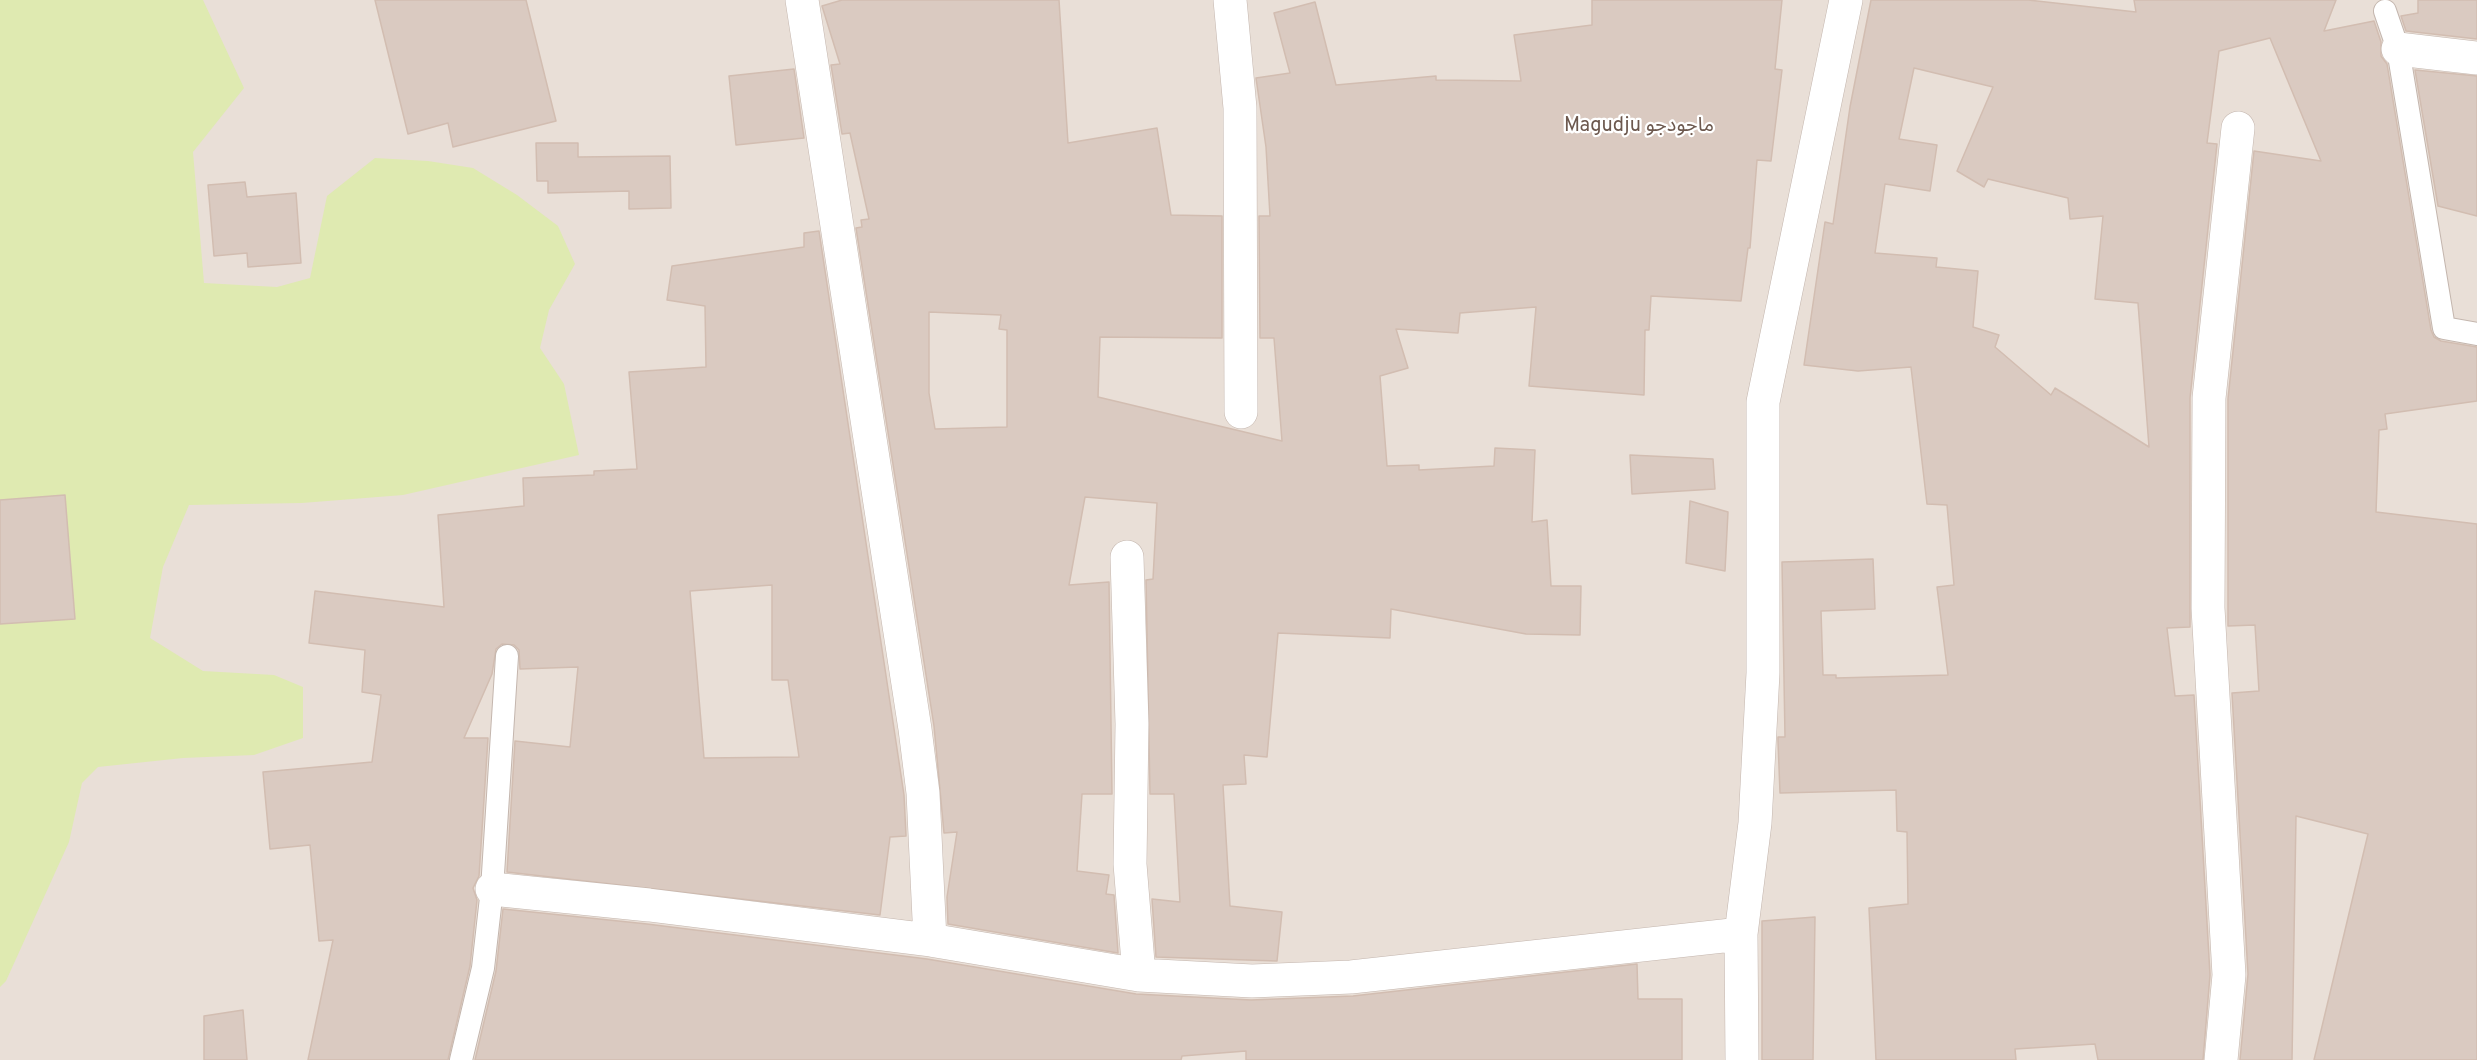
<!DOCTYPE html>
<html>
<head>
<meta charset="utf-8">
<style>
  body { margin:0 }
  canvas { display:block; background:#f5eee9 }
</style>
</head>
<body>
<canvas width="2477" height="1060"></canvas>
<script>
const c = document.querySelector('canvas').getContext('2d');
c.lineJoin = 'round';
function paint(path, color) {
  c.fillStyle = color;
  c.fill(path, 'evenodd');
}
function stroke(path, color, width, dash) {
  c.strokeStyle = color;
  c.lineWidth = width;
  c.lineCap = dash ? 'butt' : 'round';
  c.setLineDash(dash || []);
  c.stroke(path);
}
function write(font, color, halo, rows, align = 'center') {
  c.font = font + ' Overpass,"Noto Sans Arabic",sans-serif';
  c.lineWidth = 4.5;
  c.setLineDash([]);
  c.textBaseline = 'middle';
  c.strokeStyle = halo;
  c.fillStyle = color;
  for (const [text, x, y, turn = 0] of rows) {
    c.save();
    c.translate(x, y);
    c.rotate((+turn || 0) * Math.PI / 180);
    c.textAlign = isNaN(turn) ? turn : align;
    if (halo) c.strokeText(text, 0, 0);
    c.fillText(text, 0, 0);
    c.restore();
  }
}
paint(new Path2D(`
  M 0,0 L 2477,0 L 2477,1060 L 0,1060 Z`), '#e9dfd7');
paint(new Path2D(`
  M 0,0 L 203,0 L 244,88 L 193,152 L 204,283 L 277,287 L 310,278 L 327,196 L 375,158 L 428,161 L 473,168 L 517,195 L 558,226 L 575,264 L 549,310 L 540,348 L 564,384 L 579,455 L 403,495 L 302,503 L 189,505 L 163,567 L 150,638 L 203,671 L 274,675 L 303,687 L 303,738 L 254,755 L 183,758 L 98,767 L 82,783 L 69,842 L 6,981 L 0,987 Z`), '#dfeab1');
const building = new Path2D(`
  M 375,0 L 526,0 L 556,121 L 453,147 L 448,123 L 408,134 Z
  M 842,0 L 1059,0 L 1068,143 L 1157,128 L 1171,215 L 1222,216 L 1222,338 L 1100,337 L 1098,397 L 1282,441 L 1274,338 L 1260,338 L 1259,216 L 1270,216 L 1266,147 L 1256,78 L 1290,73 L 1274,13 L 1315,2 L 1336,85 L 1436,76 L 1436,80 L 1521,81 L 1514,35 L 1592,25 L 1592,0 L 1782,0 L 1775,69 L 1782,70 L 1771,161 L 1757,160 L 1750,248 L 1748,248 L 1741,301 L 1651,296 L 1649,330 L 1645,330 L 1644,395 L 1529,386 L 1536,307 L 1460,313 L 1458,333 L 1396,329 L 1408,368 L 1380,376 L 1387,466 L 1419,465 L 1419,470 L 1494,466 L 1495,448 L 1535,450 L 1532,522 L 1547,520 L 1551,586 L 1581,586 L 1580,635 L 1526,634 L 1391,609 L 1390,638 L 1278,633 L 1267,757 L 1244,755 L 1246,784 L 1223,785 L 1230,906 L 1282,912 L 1277,961 L 1156,957 L 1152,899 L 1180,902 L 1174,794 L 1150,794 L 1146,580 L 1153,579 L 1157,503 L 1085,497 L 1069,585 L 1109,582 L 1112,794 L 1082,794 L 1077,871 L 1109,875 L 1106,894 L 1114,895 L 1118,953 L 948,924 L 947,897 L 957,832 L 944,833 L 934,726 L 856,228 L 862,227 L 861,220 L 869,219 L 850,133 L 842,134 L 831,65 L 840,64 L 822,6 ZM 929,312 L 1001,315 L 999,329 L 1007,330 L 1007,427 L 935,429 L 929,393 Z
  M 1871,0 L 2028,0 L 2136,12 L 2134,0 L 2336,0 L 2324,31 L 2374,21 L 2381,42 L 2381,56 L 2387,64 L 2431,330 L 2434,337 L 2441,341 L 2477,347 L 2477,401 L 2385,414 L 2387,429 L 2379,430 L 2376,512 L 2477,524 L 2477,1060 L 2314,1060 L 2368,834 L 2296,816 L 2292,1060 L 2240,1060 L 2248,974 L 2232,693 L 2259,691 L 2255,625 L 2228,626 L 2228,399 L 2254,151 L 2321,161 L 2270,38 L 2219,51 L 2207,143 L 2217,144 L 2190,398 L 2190,627 L 2167,628 L 2175,696 L 2194,695 L 2210,975 L 2203,1060 L 2098,1060 L 2095,1044 L 2015,1049 L 2016,1060 L 1876,1060 L 1869,908 L 1908,904 L 1907,832 L 1897,831 L 1896,790 L 1780,793 L 1778,741 L 1778,737 L 1785,737 L 1782,562 L 1873,559 L 1875,609 L 1821,611 L 1823,675 L 1836,675 L 1836,678 L 1948,675 L 1937,587 L 1954,585 L 1947,505 L 1927,504 L 1911,367 L 1858,371 L 1804,365 L 1825,222 L 1833,224 L 1850,107 ZM 1914,68 L 1993,87 L 1957,171 L 1984,187 L 1988,179 L 2068,198 L 2070,219 L 2103,216 L 2095,299 L 2138,303 L 2149,447 L 2055,388 L 2051,395 L 1995,347 L 1999,335 L 1973,327 L 1978,271 L 1936,267 L 1937,258 L 1875,253 L 1885,184 L 1930,191 L 1937,145 L 1899,139 Z
  M 2418,0 L 2477,0 L 2477,39 L 2406,31 L 2401,16 L 2418,13 Z
  M 794,69 L 804,138 L 736,145 L 729,76 Z
  M 2415,70 L 2477,76 L 2477,216 L 2438,206 Z
  M 536,143 L 578,143 L 578,157 L 670,156 L 671,208 L 629,209 L 629,191 L 548,193 L 548,181 L 537,181 Z
  M 245,182 L 247,197 L 296,193 L 301,263 L 248,267 L 247,253 L 214,256 L 208,185 Z
  M 819,231 L 904,795 L 906,836 L 890,837 L 880,915 L 507,872 L 515,741 L 570,747 L 578,667 L 520,669 L 519,650 L 514,645 L 502,644 L 496,649 L 492,674 L 464,738 L 488,738 L 479,876 L 473,888 L 477,900 L 470,966 L 448,1060 L 308,1060 L 333,940 L 319,941 L 310,845 L 270,849 L 263,772 L 372,762 L 381,695 L 362,692 L 365,650 L 309,643 L 315,591 L 444,607 L 438,515 L 524,506 L 523,478 L 594,475 L 594,471 L 637,469 L 629,372 L 706,367 L 705,306 L 667,300 L 672,266 L 804,247 L 804,233 ZM 772,585 L 772,680 L 788,680 L 799,757 L 704,758 L 690,591 Z
  M 1630,455 L 1713,459 L 1715,489 L 1632,494 Z
  M 65,495 L 75,619 L 0,624 L 0,500 Z
  M 1690,501 L 1728,512 L 1725,571 L 1686,563 Z
  M 503,909 L 647,924 L 927,959 L 1136,994 L 1251,1000 L 1353,996 L 1637,964 L 1638,999 L 1682,999 L 1682,1060 L 1246,1060 L 1246,1051 L 1182,1056 L 1181,1060 L 475,1060 L 496,971 Z
  M 1815,917 L 1813,1060 L 1762,1060 L 1762,921 Z
  M 243,1010 L 247,1060 L 204,1060 L 204,1016 Z`);
paint(building, '#dacac1');
stroke(building, '#d2bdb1', 1.5);
const service = new Path2D(`
  M 2385,11 L 2398,49 L 2444,328 L 2477,334
  M 461,1060 L 483,968 L 492,889 L 507,656`);
const minor = new Path2D(`
  M 802,0 L 915,729 L 923,793 L 930,940
  M 1230,0 L 1240,108 L 1241,412
  M 2398,49 L 2477,58
  M 1127,557 L 1132,724 L 1130,864 L 1139,975
  M 492,889 L 649,905 L 930,940 L 1139,975 L 1252,981 L 1351,977 L 1741,934
  M 1742,1060 L 1741,934 L 1755,823 L 1763,673 L 1763,402 L 1846,0
  M 2221,1060 L 2229,975 L 2208,608 L 2209,398 L 2238,128`);
stroke(service, '#c4b6ae', 24);
stroke(minor, '#c4b6ae', 34);
stroke(service, '#fff', 22);
stroke(minor, '#fff', 33);
write('20px', '#6c584e', '#fff', [
  ["Magudju ماجودجو",1639,127]
]);
</script>
</body>
</html>
